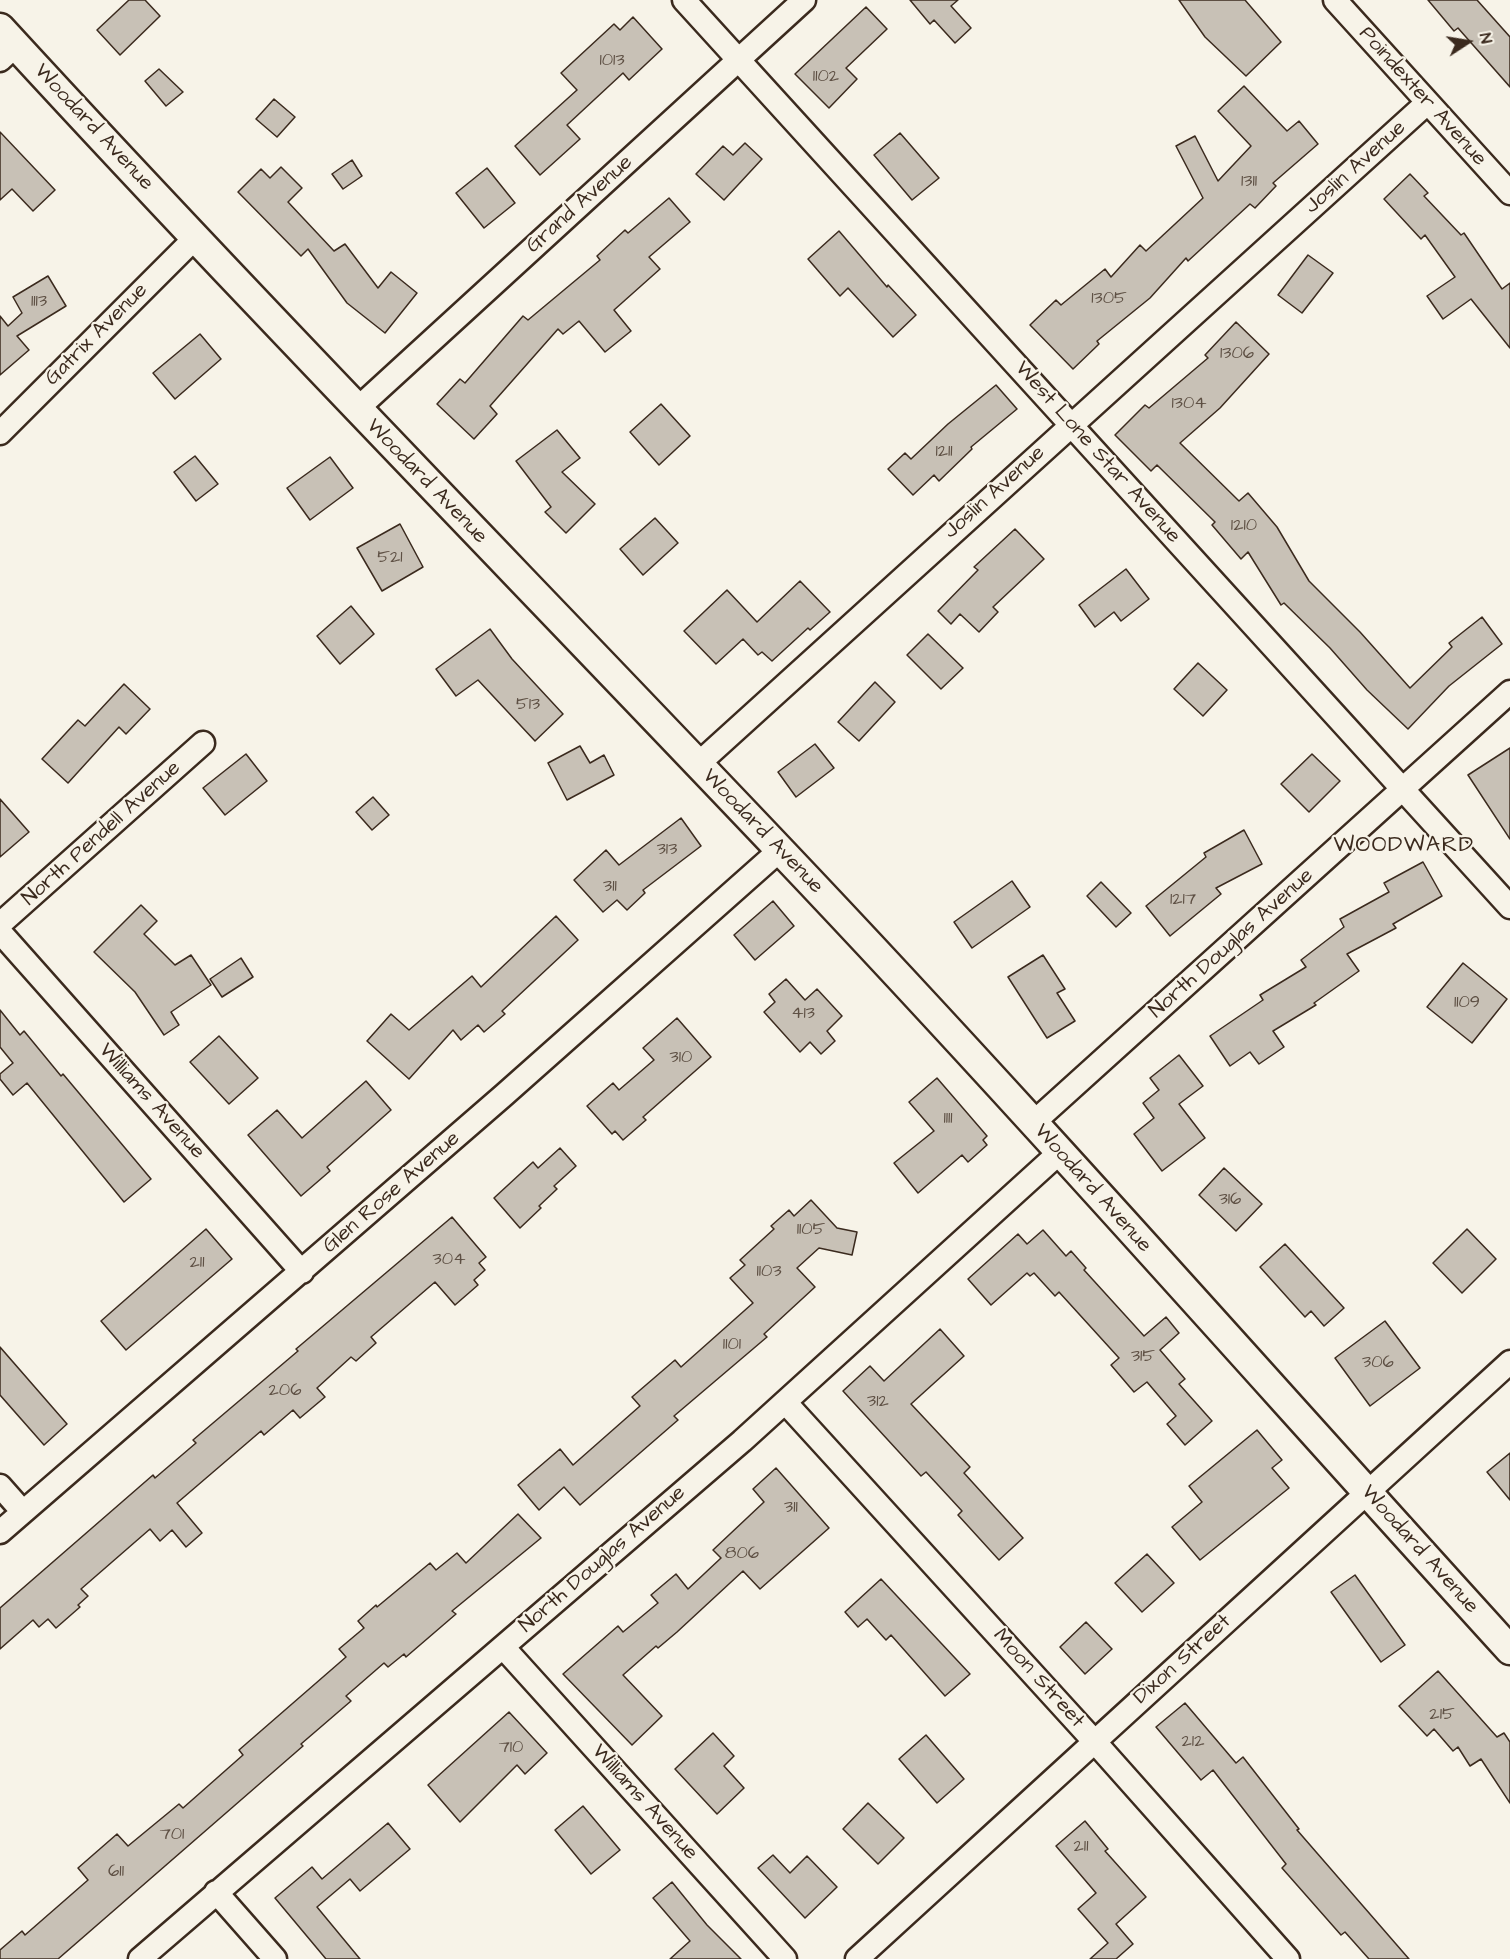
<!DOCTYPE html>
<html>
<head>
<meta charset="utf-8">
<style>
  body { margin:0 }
  #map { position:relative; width:1510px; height:1959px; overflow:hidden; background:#f7f3e8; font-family:"Architects Daughter",sans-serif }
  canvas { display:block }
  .north { position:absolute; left:1438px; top:12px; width:60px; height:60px; -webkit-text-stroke:4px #f7f3e8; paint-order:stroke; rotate:78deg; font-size:16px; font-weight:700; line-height:24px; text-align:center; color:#3b2a1e }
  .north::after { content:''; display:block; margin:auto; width:21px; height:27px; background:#3b2a1e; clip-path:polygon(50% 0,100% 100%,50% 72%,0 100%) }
</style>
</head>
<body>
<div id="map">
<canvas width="1510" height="1959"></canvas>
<div class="north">N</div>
</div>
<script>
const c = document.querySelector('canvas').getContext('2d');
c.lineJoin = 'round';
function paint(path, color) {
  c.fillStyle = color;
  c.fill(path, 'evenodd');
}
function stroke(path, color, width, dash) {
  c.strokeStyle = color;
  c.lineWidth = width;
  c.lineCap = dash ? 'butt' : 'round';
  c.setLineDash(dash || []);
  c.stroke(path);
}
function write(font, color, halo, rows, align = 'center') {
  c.font = font + ' "Architects Daughter",sans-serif';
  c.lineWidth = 4.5;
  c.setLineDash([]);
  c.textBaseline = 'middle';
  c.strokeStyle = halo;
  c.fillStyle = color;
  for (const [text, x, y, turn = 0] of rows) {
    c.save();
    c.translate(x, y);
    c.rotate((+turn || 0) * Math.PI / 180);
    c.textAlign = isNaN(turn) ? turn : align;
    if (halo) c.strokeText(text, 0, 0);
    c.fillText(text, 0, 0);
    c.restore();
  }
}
const building = new Path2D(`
  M 129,0 L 145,0 L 160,16 L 120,55 L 97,30 Z
  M 910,0 L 958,0 L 951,6 L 971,28 L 955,43 L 934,20 L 930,24 Z
  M 1179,0 L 1245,0 L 1281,42 L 1246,76 L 1205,37 Z
  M 1428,0 L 1477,0 L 1510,37 L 1510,87 L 1458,28 L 1454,31 Z
  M 866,7 L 887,29 L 846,68 L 857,79 L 829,108 L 795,74 Z
  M 633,17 L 662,49 L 629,80 L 623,73 L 567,125 L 580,139 L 540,175 L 515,146 L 577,90 L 561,73 L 614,24 L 620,30 Z
  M 159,69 L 183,92 L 166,106 L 145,81 Z
  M 1244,86 L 1287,131 L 1299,121 L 1318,144 L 1273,183 L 1276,186 L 1255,208 L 1250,204 L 1188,261 L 1186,258 L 1150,298 L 1097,341 L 1099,344 L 1073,369 L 1030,325 L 1056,300 L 1061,305 L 1105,269 L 1111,277 L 1140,245 L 1146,251 L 1203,198 L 1176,146 L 1195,136 L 1218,181 L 1251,146 L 1218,111 Z
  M 274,99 L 295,117 L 277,137 L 256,119 Z
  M 0,132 L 55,190 L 33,211 L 12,189 L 0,200 Z
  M 900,133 L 939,178 L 912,200 L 874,155 Z
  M 745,143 L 762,159 L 724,200 L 696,174 L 723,146 L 733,155 Z
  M 352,160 L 362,176 L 343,189 L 332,174 Z
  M 281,167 L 302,188 L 288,202 L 334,251 L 345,244 L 378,288 L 391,272 L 417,293 L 385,333 L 347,303 L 308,249 L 301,256 L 238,192 L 261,169 L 270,178 Z
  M 487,168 L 515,203 L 484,228 L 456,193 Z
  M 1410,174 L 1428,193 L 1424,196 L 1461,235 L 1464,233 L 1502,289 L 1510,283 L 1510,348 L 1471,299 L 1443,319 L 1427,296 L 1455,277 L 1425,235 L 1421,239 L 1384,199 Z
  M 669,198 L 690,222 L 649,257 L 660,269 L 614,310 L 631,331 L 605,352 L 579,321 L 563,334 L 558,329 L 490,406 L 497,414 L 474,439 L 437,404 L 460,379 L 465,383 L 523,316 L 528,320 L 600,260 L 597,256 L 625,230 L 628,233 Z
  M 839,231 L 887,287 L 888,285 L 916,315 L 893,337 L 848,288 L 840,296 L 808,259 Z
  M 1308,255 L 1333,273 L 1302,313 L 1278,295 Z
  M 48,276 L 66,306 L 17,336 L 29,350 L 0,375 L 0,316 L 8,326 L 22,313 L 13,297 Z
  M 1236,322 L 1269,354 L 1220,408 L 1180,443 L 1239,501 L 1248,493 L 1277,527 L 1309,581 L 1360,632 L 1410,688 L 1452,647 L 1449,643 L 1482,617 L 1502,644 L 1449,686 L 1408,729 L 1367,690 L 1330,648 L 1284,603 L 1281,605 L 1248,552 L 1241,559 L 1212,525 L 1215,522 L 1157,465 L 1151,471 L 1115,435 L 1145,405 L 1149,408 L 1208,358 L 1205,355 Z
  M 200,334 L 221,359 L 175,399 L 153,373 Z
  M 996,385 L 1017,409 L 971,447 L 972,449 L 939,481 L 934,475 L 913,495 L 888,469 L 905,453 L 911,459 L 948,424 Z
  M 661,404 L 690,436 L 659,465 L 630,432 Z
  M 557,430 L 580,458 L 562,472 L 595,504 L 566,533 L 545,512 L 551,507 L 516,461 Z
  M 195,456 L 218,484 L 196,501 L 174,472 Z
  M 330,457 L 353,488 L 310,520 L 287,488 Z
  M 655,518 L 678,543 L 643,575 L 620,549 Z
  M 400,524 L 423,567 L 382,591 L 357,548 Z
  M 1015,529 L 1044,559 L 993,607 L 998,612 L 979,632 L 960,614 L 951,624 L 938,611 L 978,570 L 974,567 Z
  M 1126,569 L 1149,599 L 1121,621 L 1114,612 L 1095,627 L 1079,605 Z
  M 800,581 L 830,612 L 810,630 L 808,628 L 772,661 L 762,652 L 758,655 L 743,639 L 716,664 L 684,631 L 727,590 L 757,622 Z
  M 351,606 L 374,634 L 340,664 L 317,636 Z
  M 490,629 L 512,659 L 563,714 L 535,741 L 478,680 L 456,696 L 436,669 Z
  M 928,634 L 963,668 L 941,689 L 907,655 Z
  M 1198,663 L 1227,690 L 1203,716 L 1174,689 Z
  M 875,682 L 895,702 L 859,741 L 838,722 Z
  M 124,684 L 150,709 L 126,734 L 119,727 L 68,783 L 42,759 L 78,720 L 85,726 Z
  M 815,744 L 834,768 L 796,797 L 778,772 Z
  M 580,746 L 590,763 L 604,755 L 614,775 L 567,800 L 548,763 Z
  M 1510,748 L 1510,839 L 1468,775 Z
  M 246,754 L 267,781 L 225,815 L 203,788 Z
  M 1312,754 L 1340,781 L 1309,812 L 1281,784 Z
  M 373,797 L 389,815 L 372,830 L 356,812 Z
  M 0,799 L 29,832 L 0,857 Z
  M 681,818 L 701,846 L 643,890 L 645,893 L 627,910 L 617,900 L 603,912 L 574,880 L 606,850 L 619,865 Z
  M 1244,830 L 1262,864 L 1216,888 L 1221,894 L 1170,936 L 1146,906 L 1206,857 L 1204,853 Z
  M 1423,862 L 1442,896 L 1393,924 L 1396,928 L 1347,954 L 1359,971 L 1314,1003 L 1316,1005 L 1273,1031 L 1284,1047 L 1259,1064 L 1250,1052 L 1230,1066 L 1210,1036 L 1263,1000 L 1260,995 L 1306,967 L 1301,960 L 1344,927 L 1340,919 L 1389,892 L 1384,883 Z
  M 1012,881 L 1030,907 L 972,948 L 954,922 Z
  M 1101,882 L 1131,913 L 1116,927 L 1087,896 Z
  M 773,901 L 794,926 L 755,960 L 734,935 Z
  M 141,905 L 157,921 L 144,934 L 175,965 L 191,955 L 211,985 L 171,1012 L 179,1025 L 164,1035 L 135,992 L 94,952 Z
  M 556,916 L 578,940 L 502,1011 L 505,1014 L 484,1032 L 478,1025 L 461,1040 L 453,1030 L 409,1079 L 367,1041 L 391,1014 L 409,1030 L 472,976 L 481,987 Z
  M 1043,955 L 1065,989 L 1057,993 L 1075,1021 L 1047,1038 L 1008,977 Z
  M 241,958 L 253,977 L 222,997 L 210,979 Z
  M 1463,963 L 1507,999 L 1472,1043 L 1427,1007 Z
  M 786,979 L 805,1000 L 817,989 L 842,1016 L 827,1031 L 835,1041 L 821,1054 L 810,1042 L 800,1052 L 764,1012 L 775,1002 L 769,994 Z
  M 0,1010 L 20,1035 L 24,1031 L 61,1076 L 63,1074 L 151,1179 L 124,1202 L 27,1083 L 13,1095 L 0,1079 L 0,1074 L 13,1063 L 0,1047 Z
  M 677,1018 L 711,1057 L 643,1117 L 646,1120 L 623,1140 L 615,1131 L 612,1134 L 587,1106 L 613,1083 L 619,1090 L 654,1060 L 643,1048 Z
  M 219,1036 L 258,1078 L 229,1104 L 190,1062 Z
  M 1179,1055 L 1203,1086 L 1179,1104 L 1205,1138 L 1162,1171 L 1134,1134 L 1154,1118 L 1143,1103 L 1159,1090 L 1150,1078 Z
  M 937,1078 L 987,1136 L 983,1140 L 987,1145 L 968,1162 L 962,1155 L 918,1193 L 894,1163 L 934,1131 L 909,1102 Z
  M 366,1081 L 391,1110 L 327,1167 L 330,1171 L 301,1196 L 248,1135 L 277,1110 L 302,1138 Z
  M 560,1148 L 576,1166 L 554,1186 L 557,1189 L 539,1206 L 541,1208 L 520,1228 L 494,1198 L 533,1162 L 538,1168 Z
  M 1224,1168 L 1262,1204 L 1236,1231 L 1199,1195 Z
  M 811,1200 L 837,1228 L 857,1232 L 852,1255 L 819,1248 L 797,1268 L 815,1287 L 764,1334 L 767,1337 L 674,1416 L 678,1420 L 580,1505 L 564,1487 L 539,1510 L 518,1485 L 560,1449 L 573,1465 L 640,1406 L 632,1397 L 675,1360 L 681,1367 L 753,1303 L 730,1278 L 745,1265 L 740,1260 L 774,1229 L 771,1226 L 789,1210 L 794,1216 Z
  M 452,1217 L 486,1257 L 479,1263 L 485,1270 L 474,1280 L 478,1285 L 455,1305 L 435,1282 L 371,1337 L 376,1343 L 356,1361 L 351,1357 L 317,1388 L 325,1397 L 300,1418 L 293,1410 L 264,1435 L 261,1431 L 177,1503 L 202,1533 L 186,1547 L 172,1530 L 160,1541 L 150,1529 L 81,1589 L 88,1596 L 78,1605 L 80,1607 L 56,1628 L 48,1619 L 39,1627 L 33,1620 L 0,1649 L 0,1608 L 153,1475 L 155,1478 L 196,1443 L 193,1440 L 298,1351 L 296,1349 Z
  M 206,1229 L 232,1259 L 126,1350 L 101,1321 Z
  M 1467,1229 L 1496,1259 L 1462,1293 L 1433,1263 Z
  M 1043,1230 L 1066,1256 L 1071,1251 L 1086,1268 L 1084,1270 L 1144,1336 L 1166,1317 L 1179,1333 L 1160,1350 L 1185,1379 L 1179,1384 L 1212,1421 L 1185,1445 L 1167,1424 L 1176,1416 L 1147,1382 L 1134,1392 L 1111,1365 L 1119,1358 L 1059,1292 L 1055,1296 L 1034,1273 L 1030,1276 L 1027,1273 L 991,1305 L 968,1279 L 1018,1234 L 1027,1244 Z
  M 1285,1244 L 1344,1308 L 1324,1326 L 1311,1311 L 1305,1317 L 1260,1267 Z
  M 1385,1321 L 1420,1368 L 1370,1406 L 1335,1358 Z
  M 940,1329 L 964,1356 L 911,1404 L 970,1467 L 964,1473 L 1023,1538 L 999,1560 L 958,1515 L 962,1511 L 926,1472 L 921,1476 L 843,1391 L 870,1366 L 884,1381 Z
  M 0,1347 L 67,1424 L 44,1445 L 0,1395 Z
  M 1257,1430 L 1282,1460 L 1272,1468 L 1289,1488 L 1200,1560 L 1172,1527 L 1202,1502 L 1189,1486 Z
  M 1510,1453 L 1510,1500 L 1487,1472 Z
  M 776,1468 L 829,1528 L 760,1589 L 743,1571 L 677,1632 L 658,1648 L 656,1646 L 623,1675 L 662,1716 L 632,1745 L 563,1674 L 618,1626 L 623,1632 L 658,1603 L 651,1595 L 676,1574 L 688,1589 L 721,1558 L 713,1550 L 764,1502 L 753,1489 Z
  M 518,1514 L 541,1538 L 452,1611 L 456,1614 L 406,1657 L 404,1654 L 388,1667 L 384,1663 L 346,1696 L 351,1701 L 301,1744 L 303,1746 L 58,1959 L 0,1959 L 0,1950 L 22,1931 L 25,1935 L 88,1880 L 78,1868 L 117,1834 L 128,1846 L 179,1804 L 183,1808 L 243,1755 L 239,1750 L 346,1657 L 339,1649 L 364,1628 L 358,1621 L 376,1605 L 377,1607 L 430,1563 L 436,1570 L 457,1553 L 466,1563 Z
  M 1147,1554 L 1174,1583 L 1142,1612 L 1115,1583 Z
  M 1355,1575 L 1405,1645 L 1381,1662 L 1331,1592 Z
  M 881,1579 L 970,1674 L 945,1696 L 891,1635 L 886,1640 L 867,1619 L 858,1627 L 845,1612 Z
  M 1086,1622 L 1112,1649 L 1085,1674 L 1060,1647 Z
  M 1438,1671 L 1497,1737 L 1504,1733 L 1510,1742 L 1510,1803 L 1481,1759 L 1470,1766 L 1458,1747 L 1453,1751 L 1434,1729 L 1427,1736 L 1399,1706 Z
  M 1185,1703 L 1236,1763 L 1243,1757 L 1299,1829 L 1297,1830 L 1409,1959 L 1369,1959 L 1345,1932 L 1341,1935 L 1282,1868 L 1286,1864 L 1213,1770 L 1201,1780 L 1156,1727 Z
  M 509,1712 L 547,1753 L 525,1774 L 517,1765 L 460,1822 L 428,1785 Z
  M 713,1733 L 734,1756 L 724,1766 L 744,1788 L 717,1814 L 675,1769 Z
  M 926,1735 L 964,1779 L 937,1803 L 899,1759 Z
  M 868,1803 L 904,1838 L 878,1864 L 843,1829 Z
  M 583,1806 L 620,1850 L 591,1874 L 555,1830 Z
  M 1085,1821 L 1108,1849 L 1105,1851 L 1146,1897 L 1116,1924 L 1133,1944 L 1116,1959 L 1090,1959 L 1108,1943 L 1078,1909 L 1096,1893 L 1056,1846 Z
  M 388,1823 L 410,1849 L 360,1891 L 350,1879 L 317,1907 L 360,1959 L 326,1959 L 275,1898 L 312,1867 L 322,1879 Z
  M 773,1855 L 790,1873 L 807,1856 L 837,1887 L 805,1918 L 758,1868 Z
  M 672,1882 L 707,1925 L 741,1959 L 670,1959 L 690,1941 L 653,1898 Z`);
paint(building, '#c8c1b6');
stroke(building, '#3b2a1e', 1.5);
const minor = new Path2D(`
  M 684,0 L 1510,907
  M 1335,0 L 1510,193
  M 0,60 L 16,45
  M 356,410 L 804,0
  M 0,433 L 195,238
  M 697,765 L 1427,103
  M 0,924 L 203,743
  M 0,932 L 302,1272
  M 1033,1123 L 1510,692
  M 785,1402 L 1094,1741 L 1288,1959
  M 0,1486 L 23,1512
  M 0,1532 L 504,1095 L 780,850
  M 503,1647 L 785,1959
  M 216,1892 L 275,1959
  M 140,1959 L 742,1441 L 1059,1153
  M 857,1959 L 1510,1362`);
const tertiary = new Path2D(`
  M 0,28 C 256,307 521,577 782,852 C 1030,1113 1268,1384 1510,1650`);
stroke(minor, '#3b2a1e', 27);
stroke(tertiary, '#3b2a1e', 33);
stroke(minor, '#f7f3e8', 22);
stroke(tertiary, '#f7f3e8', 28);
write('18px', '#5e5044', null, [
  ["1013",612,61],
  ["1102",826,77],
  ["1311",1249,182],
  ["1305",1109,299],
  ["1113",39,302],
  ["1306",1237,354],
  ["1304",1189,404],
  ["1211",944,452],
  ["1210",1244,526],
  ["521",390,558],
  ["513",528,705],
  ["313",667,850],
  ["311",610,887],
  ["1217",1183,900],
  ["1109",1467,1003],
  ["413",803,1014],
  ["310",681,1058],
  ["1111",948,1119],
  ["316",1230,1200],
  ["1105",811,1230],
  ["304",449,1260],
  ["211",197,1263],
  ["1103",769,1272],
  ["1101",732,1345],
  ["315",1143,1357],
  ["306",1378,1363],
  ["206",285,1391],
  ["312",878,1402],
  ["311",791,1508],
  ["806",742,1554],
  ["215",1442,1715],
  ["212",1193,1742],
  ["710",511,1748],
  ["701",172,1835],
  ["211",1081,1847],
  ["611",116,1872]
]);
write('21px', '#3b2a1e', '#f7f3e8', [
  ["Poindexter Avenue",1422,97,48],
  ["Woodard Avenue",93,128,47],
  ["Joslin Avenue",1356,168,-42],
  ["Grand Avenue",580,205,-42],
  ["Gatrix Avenue",97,335,-45],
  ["West Lone Star Avenue",1097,453,48],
  ["Woodard Avenue",426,482,46],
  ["Joslin Avenue",995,493,-42],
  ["Woodard Avenue",762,832,46],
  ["North Pendell Avenue",102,834,-42],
  ["North Douglas Avenue",1232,944,-42],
  ["Williams Avenue",151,1102,48],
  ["Woodard Avenue",1092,1189,48],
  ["Glen Rose Avenue",392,1193,-41],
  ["Woodard Avenue",1419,1550,48],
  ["North Douglas Avenue",603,1560,-41],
  ["Dixon Street",1183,1660,-42],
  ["Moon Street",1038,1679,48],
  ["Williams Avenue",644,1803,48]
]);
c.letterSpacing = '1.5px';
write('22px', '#3b2a1e', '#f7f3e8', [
  ["WOODWARD",1404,846]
]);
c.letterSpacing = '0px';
</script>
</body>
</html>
